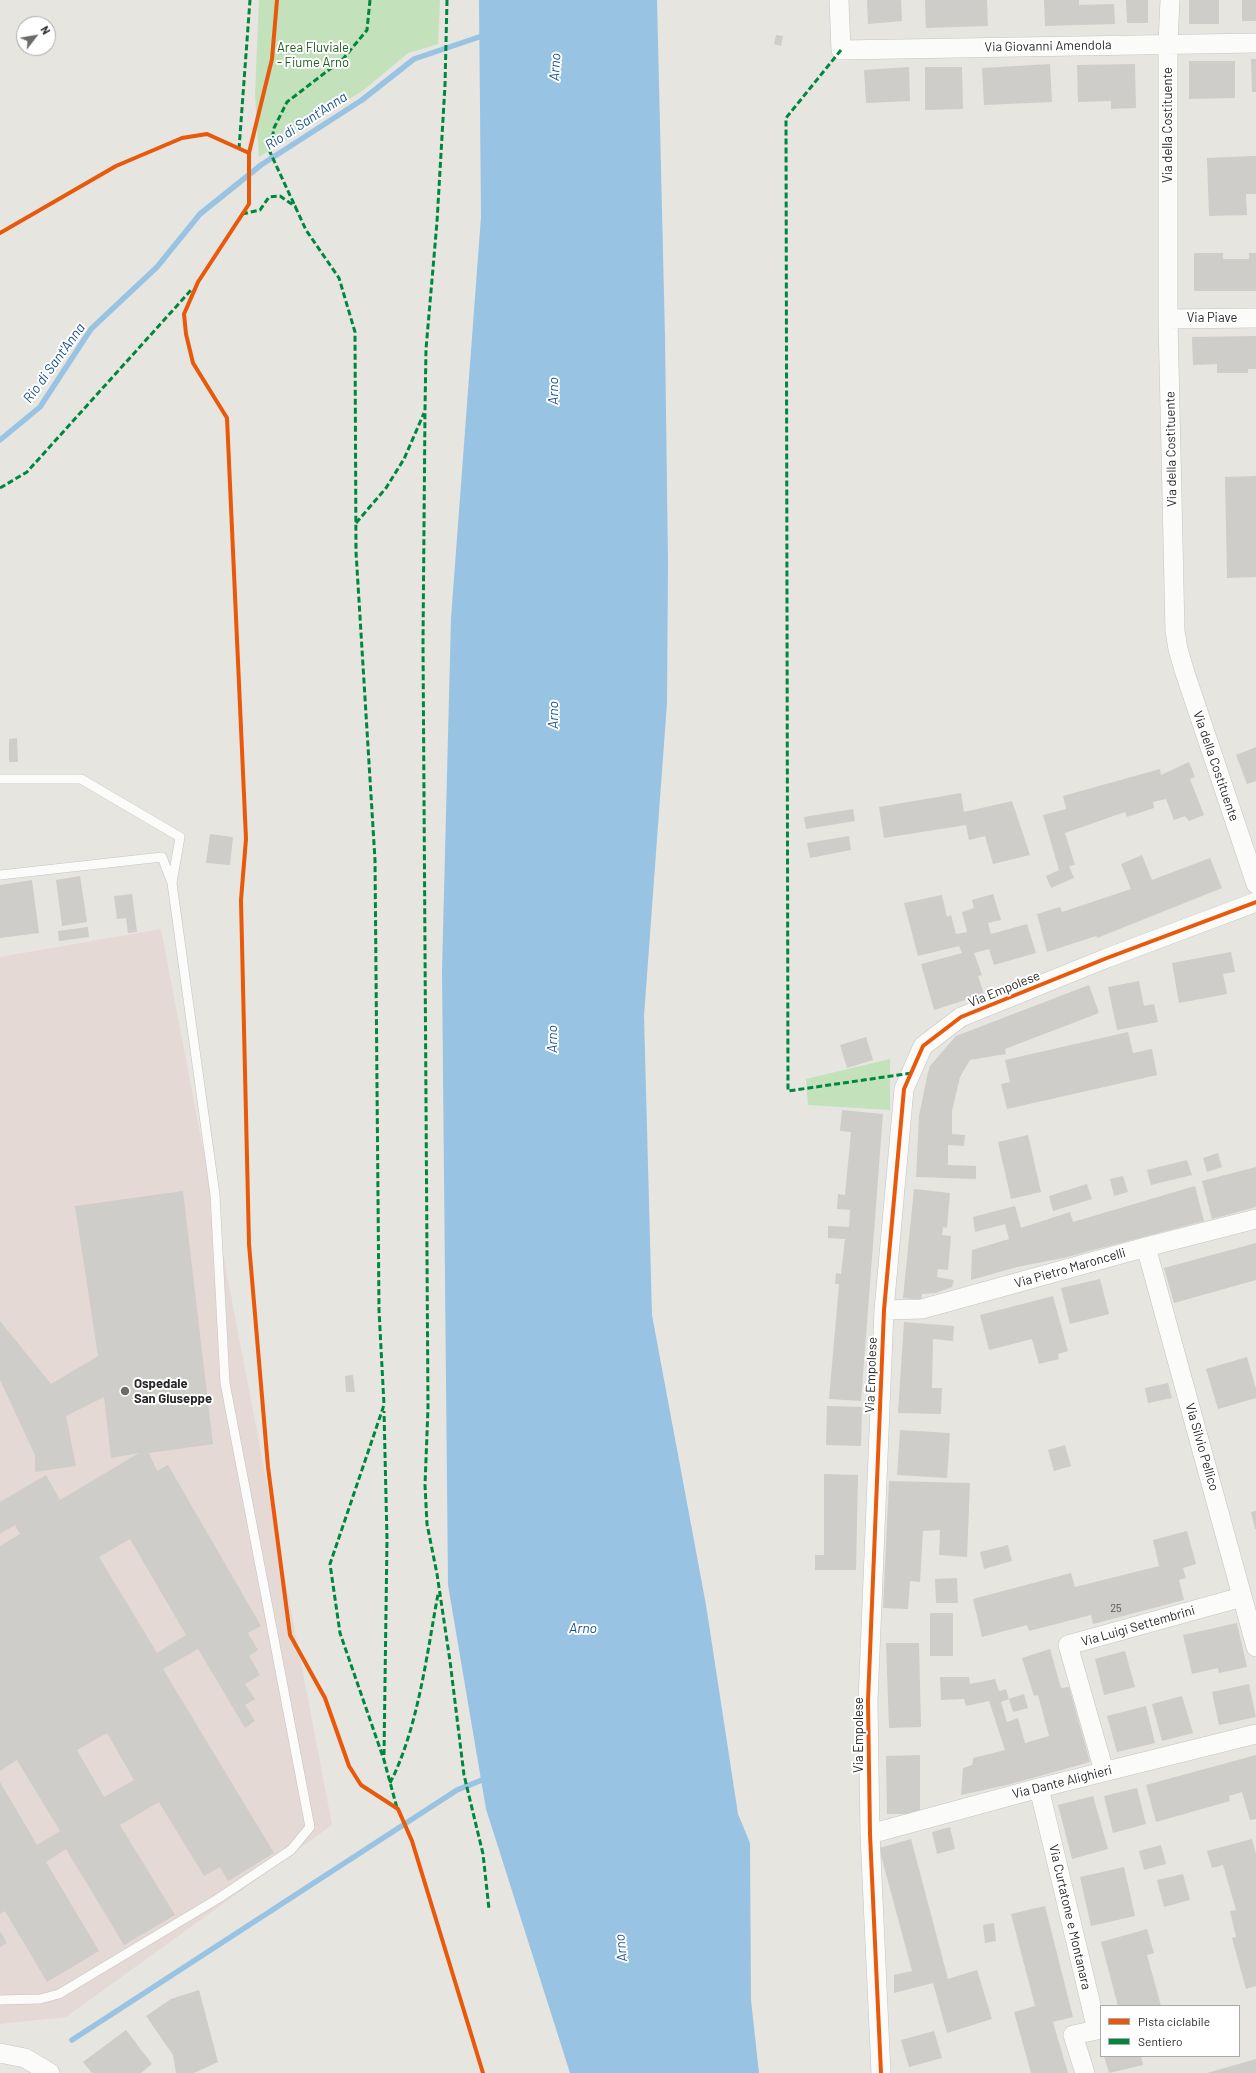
<!DOCTYPE html>
<html>
<head>
<meta charset="utf-8">
<style>
  body { margin:0 }
  #map { position:relative; width:1256px; height:2073px; overflow:hidden; background:#e6e5e0; font-family:Barlow,sans-serif }
  canvas { display:block }
  .legend { position:absolute; left:1100px; top:2005px; width:140px; height:52px; box-sizing:border-box; background:#fff; border:1px solid #a9a9a9; margin:0; padding:5px 7px; list-style:none; font-size:12px; color:#292929 }
  .legend li { display:flex; align-items:center; gap:8px; height:20px }
  .legend b { width:20px; border:1px solid #a9a9a9 }
  .north { position:absolute; left:16px; top:16px; width:40px; height:40px; box-sizing:border-box; background:#fff; border:1px solid #a9a9a9; border-radius:50%; rotate:59deg; font-size:11px; font-weight:700; line-height:16px; text-align:center; color:#292929 }
  .north::after { content:''; display:block; margin:auto; width:14px; height:18px; background:#6b6b69; clip-path:polygon(50% 0,100% 100%,50% 72%,0 100%) }
</style>
</head>
<body>
<div id="map">
<canvas width="1256" height="2073"></canvas>
<ul class="legend">
<li><b style="height:5px;background:#e8590c"></b>Pista ciclabile</li>
<li><b style="height:5px;background:#00873e"></b>Sentiero</li>
</ul>
<div class="north">N</div>
</div>
<script>
const c = document.querySelector('canvas').getContext('2d');
c.lineJoin = 'round';
function paint(path, color) {
  c.fillStyle = color;
  c.fill(path, 'evenodd');
}
function stroke(path, color, width, dash) {
  c.strokeStyle = color;
  c.lineWidth = width;
  c.lineCap = dash ? 'butt' : 'round';
  c.setLineDash(dash || []);
  c.stroke(path);
}
function write(font, color, halo, rows, align = 'center') {
  c.font = font + ' Barlow,sans-serif';
  c.lineWidth = 4;
  c.setLineDash([]);
  c.textBaseline = 'middle';
  c.strokeStyle = halo;
  c.fillStyle = color;
  for (const [text, x, y, turn = 0] of rows) {
    c.save();
    c.translate(x, y);
    c.rotate((+turn || 0) * Math.PI / 180);
    c.textAlign = isNaN(turn) ? turn : align;
    if (halo) c.strokeText(text, 0, 0);
    c.fillText(text, 0, 0);
    c.restore();
  }
}
paint(new Path2D(`
  M 161,929 L 332,1825 L 66,2017 L 0,2024 L 0,957 Z`), '#e4d9d5');
paint(new Path2D(`
  M 259,0 L 440,0 L 438,44 L 408,53 L 365,89 L 259,157 L 255,95 Z
  M 890,1059 L 890,1110 L 808,1105 L 806,1079 Z`), '#c3e1bb');
paint(new Path2D(`
  M 479,0 L 657,0 L 665,337 L 668,563 L 667,703 L 644,1016 L 652,1315 L 706,1605 L 738,1814 L 750,1843 L 751,2000 L 759,2073 L 570,2073 L 486,1809 L 448,1585 L 442,971 L 451,618 L 481,217 Z`), '#98c3e3');
stroke(new Path2D(`
  M 0,440 L 40,407 L 91,329 L 157,267 L 200,214 L 261,165 L 362,100 L 414,59 L 485,35
  M 72,2040 L 457,1790 L 487,1778`), '#98c3e3', 5.5);
paint(new Path2D(`
  M 867,0 L 901,0 L 902,21 L 868,24 Z
  M 925,0 L 987,0 L 988,26 L 926,28 Z
  M 1044,0 L 1079,0 L 1079,5 L 1114,4 L 1115,24 L 1045,26 Z
  M 1126,0 L 1148,0 L 1148,23 L 1127,23 Z
  M 1189,0 L 1219,0 L 1219,24 L 1189,24 Z
  M 1242,0 L 1256,0 L 1256,21 L 1242,21 Z
  M 776,35 L 783,36 L 781,46 L 774,44 Z
  M 1251,59 L 1256,59 L 1256,92 L 1252,92 Z
  M 1189,61 L 1235,61 L 1235,98 L 1189,99 Z
  M 1050,64 L 1052,102 L 984,105 L 982,68 Z
  M 1135,64 L 1136,108 L 1111,109 L 1111,101 L 1078,102 L 1077,65 Z
  M 909,67 L 910,101 L 866,103 L 864,70 Z
  M 925,67 L 962,67 L 963,109 L 925,110 Z
  M 1253,156 L 1256,156 L 1256,194 L 1246,194 L 1247,215 L 1209,216 L 1207,158 Z
  M 1194,253 L 1223,253 L 1223,259 L 1249,259 L 1249,253 L 1256,253 L 1256,291 L 1194,291 Z
  M 1256,336 L 1256,369 L 1248,369 L 1248,373 L 1217,373 L 1217,364 L 1193,365 L 1192,337 Z
  M 1256,476 L 1256,577 L 1227,578 L 1225,477 Z
  M 17,738 L 18,762 L 9,762 L 9,739 Z
  M 1256,747 L 1256,781 L 1247,784 L 1236,755 Z
  M 1189,762 L 1195,777 L 1190,779 L 1204,815 L 1189,821 L 1185,816 L 1174,820 L 1166,799 L 1153,802 L 1154,808 L 1127,817 L 1125,812 L 1065,833 L 1075,865 L 1069,866 L 1074,878 L 1051,888 L 1046,876 L 1059,870 L 1043,815 L 1066,809 L 1063,796 L 1160,769 L 1161,775 Z
  M 961,793 L 964,812 L 1012,801 L 1030,855 L 993,864 L 985,836 L 969,840 L 966,825 L 884,838 L 879,807 Z
  M 853,809 L 855,821 L 806,829 L 804,817 Z
  M 210,834 L 233,837 L 230,865 L 206,863 Z
  M 849,836 L 851,850 L 810,858 L 807,843 Z
  M 1142,855 L 1152,880 L 1210,858 L 1222,888 L 1097,938 L 1096,936 L 1047,952 L 1037,914 L 1060,907 L 1062,912 L 1131,889 L 1121,864 Z
  M 80,876 L 87,922 L 62,926 L 56,880 Z
  M 32,880 L 39,933 L 0,938 L 0,885 Z
  M 132,894 L 137,932 L 128,933 L 126,918 L 117,919 L 114,896 Z
  M 993,894 L 1001,920 L 988,923 L 991,934 L 1027,924 L 1036,953 L 994,965 L 989,949 L 974,953 L 982,975 L 978,976 L 984,994 L 934,1010 L 921,964 L 962,953 L 959,946 L 918,956 L 904,903 L 942,895 L 947,917 L 951,915 L 956,934 L 967,932 L 962,912 L 974,908 L 972,900 Z
  M 88,927 L 89,937 L 59,941 L 58,931 Z
  M 1231,952 L 1235,972 L 1223,974 L 1227,994 L 1179,1003 L 1172,963 Z
  M 1139,981 L 1144,1006 L 1154,1004 L 1158,1022 L 1117,1030 L 1108,987 Z
  M 1089,985 L 1099,1013 L 1005,1049 L 1006,1054 L 970,1060 L 960,1077 L 952,1111 L 952,1134 L 965,1135 L 964,1146 L 948,1145 L 948,1165 L 976,1166 L 976,1179 L 916,1177 L 919,1116 L 928,1072 L 930,1066 L 956,1036 Z
  M 1128,1032 L 1133,1053 L 1152,1049 L 1157,1075 L 1007,1109 L 1001,1084 L 1010,1082 L 1005,1060 Z
  M 866,1037 L 873,1060 L 847,1068 L 840,1045 Z
  M 842,1110 L 883,1114 L 861,1401 L 829,1399 L 839,1284 L 835,1284 L 836,1273 L 841,1274 L 845,1239 L 828,1238 L 828,1226 L 849,1227 L 850,1210 L 837,1209 L 838,1194 L 845,1195 L 851,1132 L 840,1131 Z
  M 1028,1135 L 1041,1192 L 1011,1199 L 998,1142 Z
  M 1218,1153 L 1222,1167 L 1207,1172 L 1203,1158 Z
  M 1187,1160 L 1192,1175 L 1151,1185 L 1147,1170 Z
  M 1256,1167 L 1256,1207 L 1212,1219 L 1202,1181 Z
  M 1123,1176 L 1128,1192 L 1114,1196 L 1110,1179 Z
  M 1087,1184 L 1092,1199 L 1053,1211 L 1049,1196 Z
  M 1195,1186 L 1204,1221 L 1063,1258 L 1017,1267 L 971,1280 L 972,1250 L 1009,1239 L 1005,1224 L 975,1232 L 973,1217 L 1015,1206 L 1021,1228 L 1070,1212 L 1073,1222 Z
  M 914,1189 L 950,1193 L 947,1228 L 943,1227 L 942,1235 L 951,1236 L 948,1270 L 938,1269 L 937,1277 L 954,1280 L 952,1287 L 936,1293 L 922,1294 L 921,1300 L 903,1298 Z
  M 183,1191 L 213,1444 L 149,1453 L 157,1471 L 168,1465 L 261,1626 L 248,1633 L 258,1650 L 249,1656 L 260,1675 L 245,1684 L 255,1699 L 245,1705 L 255,1721 L 245,1728 L 198,1649 L 163,1669 L 274,1853 L 228,1881 L 220,1867 L 204,1876 L 159,1802 L 120,1825 L 175,1915 L 124,1945 L 66,1849 L 46,1862 L 99,1951 L 47,1982 L 5,1911 L 0,1914 L 0,1782 L 37,1845 L 60,1831 L 17,1760 L 0,1771 L 0,1546 L 20,1534 L 15,1525 L 0,1534 L 0,1502 L 46,1475 L 60,1500 L 139,1453 L 111,1458 L 104,1397 L 66,1416 L 76,1466 L 35,1472 L 35,1455 L 0,1380 L 0,1321 L 51,1384 L 98,1356 L 75,1206 ZM 130,1539 L 186,1635 L 157,1653 L 99,1557 ZM 107,1733 L 134,1780 L 104,1797 L 77,1750 Z
  M 1256,1243 L 1256,1280 L 1174,1303 L 1164,1268 Z
  M 1100,1279 L 1109,1314 L 1070,1324 L 1061,1288 Z
  M 1053,1296 L 1068,1351 L 1058,1354 L 1059,1359 L 1039,1364 L 1032,1339 L 989,1350 L 980,1315 Z
  M 904,1322 L 954,1326 L 953,1341 L 933,1339 L 932,1388 L 942,1388 L 941,1414 L 898,1413 Z
  M 1247,1357 L 1256,1389 L 1256,1398 L 1218,1409 L 1206,1369 Z
  M 353,1375 L 355,1392 L 346,1392 L 345,1376 Z
  M 1168,1383 L 1172,1398 L 1148,1403 L 1145,1388 Z
  M 827,1406 L 862,1407 L 861,1446 L 826,1445 Z
  M 900,1430 L 950,1433 L 947,1478 L 897,1475 Z
  M 1065,1445 L 1071,1466 L 1054,1471 L 1048,1450 Z
  M 824,1474 L 858,1475 L 856,1570 L 815,1570 L 815,1555 L 824,1555 Z
  M 889,1481 L 970,1483 L 967,1557 L 939,1555 L 940,1530 L 923,1531 L 920,1582 L 910,1581 L 908,1609 L 883,1608 Z
  M 1256,1511 L 1256,1529 L 1255,1529 L 1251,1512 Z
  M 1187,1531 L 1196,1564 L 1183,1568 L 1186,1578 L 1179,1580 L 1184,1600 L 1093,1624 L 1091,1615 L 1029,1631 L 1027,1625 L 982,1637 L 973,1599 L 1071,1573 L 1075,1587 L 1159,1566 L 1153,1540 Z
  M 1008,1545 L 1012,1561 L 984,1569 L 980,1552 Z
  M 957,1578 L 958,1603 L 936,1603 L 935,1579 Z
  M 930,1613 L 953,1613 L 953,1656 L 930,1656 Z
  M 1237,1623 L 1247,1667 L 1219,1673 L 1218,1668 L 1192,1674 L 1183,1635 Z
  M 886,1643 L 919,1643 L 921,1727 L 889,1728 Z
  M 1050,1649 L 1061,1688 L 1069,1687 L 1090,1762 L 1011,1784 L 961,1795 L 963,1768 L 972,1765 L 973,1758 L 1005,1750 L 989,1701 L 966,1706 L 964,1699 L 941,1700 L 940,1677 L 969,1677 L 970,1684 L 995,1679 L 999,1691 L 1006,1689 L 1009,1699 L 1001,1702 L 1007,1722 L 1018,1718 L 1025,1743 L 1049,1736 L 1038,1695 L 1034,1696 L 1022,1658 Z
  M 1125,1651 L 1135,1687 L 1104,1695 L 1095,1659 Z
  M 1249,1684 L 1256,1717 L 1219,1725 L 1212,1692 Z
  M 1024,1694 L 1028,1708 L 1013,1712 L 1009,1699 Z
  M 1182,1696 L 1193,1733 L 1162,1741 L 1152,1704 Z
  M 1146,1706 L 1155,1743 L 1117,1752 L 1107,1716 Z
  M 920,1755 L 920,1814 L 887,1814 L 886,1756 Z
  M 1256,1755 L 1256,1819 L 1250,1820 L 1242,1792 L 1229,1796 L 1230,1801 L 1156,1822 L 1146,1785 Z
  M 1137,1788 L 1146,1824 L 1113,1833 L 1104,1796 Z
  M 1093,1796 L 1108,1849 L 1072,1859 L 1058,1805 Z
  M 950,1827 L 955,1849 L 937,1854 L 932,1832 Z
  M 911,1839 L 948,1979 L 977,1970 L 992,2019 L 947,2033 L 933,1983 L 894,1993 L 894,1975 L 912,1971 L 879,1848 Z
  M 1252,1839 L 1256,1854 L 1256,1986 L 1246,1989 L 1232,1938 L 1236,1937 L 1230,1911 L 1236,1910 L 1223,1865 L 1212,1868 L 1207,1851 Z
  M 1161,1845 L 1166,1864 L 1144,1870 L 1139,1851 Z
  M 1124,1867 L 1135,1916 L 1091,1926 L 1080,1877 Z
  M 1183,1874 L 1190,1900 L 1164,1907 L 1157,1880 Z
  M 1045,1906 L 1073,2017 L 1053,2022 L 1068,2073 L 1031,2073 L 1014,2012 L 1035,2006 L 1011,1914 Z
  M 994,1923 L 996,1941 L 985,1943 L 983,1925 Z
  M 1147,1929 L 1154,1953 L 1147,1955 L 1161,2006 L 1118,2006 L 1101,1942 Z
  M 0,1931 L 7,1943 L 0,1947 Z
  M 199,1990 L 218,2062 L 194,2073 L 176,2073 L 173,2055 L 146,2016 L 171,1999 Z
  M 126,2030 L 152,2064 L 141,2073 L 92,2073 L 83,2062 Z
  M 934,2031 L 942,2058 L 909,2067 L 901,2040 Z
  M 1104,2056 L 1141,2056 L 1143,2065 L 1109,2073 Z
  M 1256,2059 L 1256,2073 L 1207,2073 Z`), '#cecdc9');
const lane = new Path2D(`
  M 0,779 L 81,779 L 180,837 L 172,883
  M 0,875 L 162,857 L 172,883 L 215,1195 L 225,1383 L 310,1827 L 291,1850 L 219,1898 L 59,1994 L 40,1999 L 0,2000`);
const street = new Path2D(`
  M 839,0 L 841,50 L 1256,43
  M 1170,0 L 1168,44 L 1168,319 L 1175,631 L 1178,649 L 1185,673 L 1256,884
  M 1168,319 L 1256,318
  M 1146,1247 L 1256,1647
  M 884,1310 L 922,1309 L 1146,1247 L 1256,1219
  M 1104,1771 L 1068,1645 L 1242,1597
  M 1039,1788 L 1097,2030 L 1073,2035 L 1085,2073
  M 870,1834 L 1039,1788 L 1256,1734
  M 0,2053 L 25,2058 L 50,2073
  M 881,2073 L 870,1834 L 868,1701 L 884,1310 L 904,1089 L 923,1046 L 961,1017 L 1107,958 L 1256,902`);
stroke(lane, '#c4c4c5', 10);
stroke(street, '#c4c4c5', 20);
stroke(lane, '#fbfbfa', 9);
stroke(street, '#fbfbfa', 19);
stroke(new Path2D(`
  M 370,0 L 367,30 L 343,59 L 287,102 L 274,128 L 270,152 L 306,230 L 339,278 L 355,332 L 356,552 L 375,860 L 379,1310 L 384,1405 L 330,1564 L 340,1633 L 384,1760 L 397,1808
  M 447,0 L 445,85 L 437,222 L 426,349 L 425,410 L 423,643 L 428,1408 L 425,1485 L 427,1524 L 437,1574 L 450,1661 L 464,1775 L 483,1854 L 489,1909
  M 841,50 L 786,118 L 788,1091 L 912,1073
  M 239,149 L 250,0
  M 242,214 L 260,210 L 269,197 L 280,196 L 296,207
  M 0,488 L 27,472 L 192,289
  M 356,523 L 386,488 L 404,459 L 424,413
  M 384,1755 L 387,1540 L 384,1411
  M 390,1783 C 418,1729 427,1653 438,1594`), '#00873e', 3, [6, 3]);
stroke(new Path2D(`
  M 277,0 L 272,59 L 249,153 L 249,204 L 198,282 L 184,314 L 186,334 L 193,363 L 227,418 L 246,839 L 241,900 L 249,1244 L 268,1467 L 290,1635 L 325,1698 L 349,1766 L 361,1785 L 398,1809 L 412,1841 L 483,2073
  M 0,233 L 116,166 L 182,138 L 207,134 L 249,153
  M 881,2073 L 870,1834 L 868,1701 L 884,1310 L 904,1089 L 923,1046 L 961,1017 L 1107,958 L 1256,902`), '#e8590c', 4);
for (const [x, y, r, color] of [
  [125,1391,5,"#6b6b69"]
]) {
  const dot = new Path2D();
  dot.arc(x, y, r, 0, 2 * Math.PI);
  c.fillStyle = color;
  c.fill(dot);
  stroke(dot, '#fff', 1.5);
}
write('11px', '#535352', null, [
  ["25",1116,1608]
]);
write('13px', '#292929', '#fff', [
  ["Via Giovanni Amendola",1048,46,-1],
  ["Via della Costituente",1168,125,-90],
  ["Via Piave",1212,318],
  ["Via della Costituente",1171,449,-91],
  ["Via della Costituente",1216,766,71],
  ["Via Empolese",1004,989,-22],
  ["Via Pietro Maroncelli",1070,1268,-16],
  ["Via Empolese",871,1375,-88],
  ["Via Silvio Pellico",1202,1447,74],
  ["Via Luigi Settembrini",1138,1626,-16],
  ["Via Empolese",859,1735,-90],
  ["Via Dante Alighieri",1062,1782,-14],
  ["Via Curtatone e Montanara",1070,1917,77]
]);
write('13px', '#215f1f', '#fff', [
  ["Area Fluviale",313,48],
  ["- Fiume Arno",313,63]
]);
write('bold 13px', '#292929', '#fff', [
  ["Ospedale",134,1384],
  ["San Giuseppe",134,1399]
], 'left');
write('italic 14px', '#18518e', '#fff', [
  ["Arno",555,67,-86],
  ["Rio di Sant'Anna",306,121,-33],
  ["Rio di Sant'Anna",54,363,-54],
  ["Arno",553,391,-90],
  ["Arno",553,715,-90],
  ["Arno",552,1039,-90],
  ["Arno",583,1628],
  ["Arno",621,1948,-96]
]);
</script>
</body>
</html>
